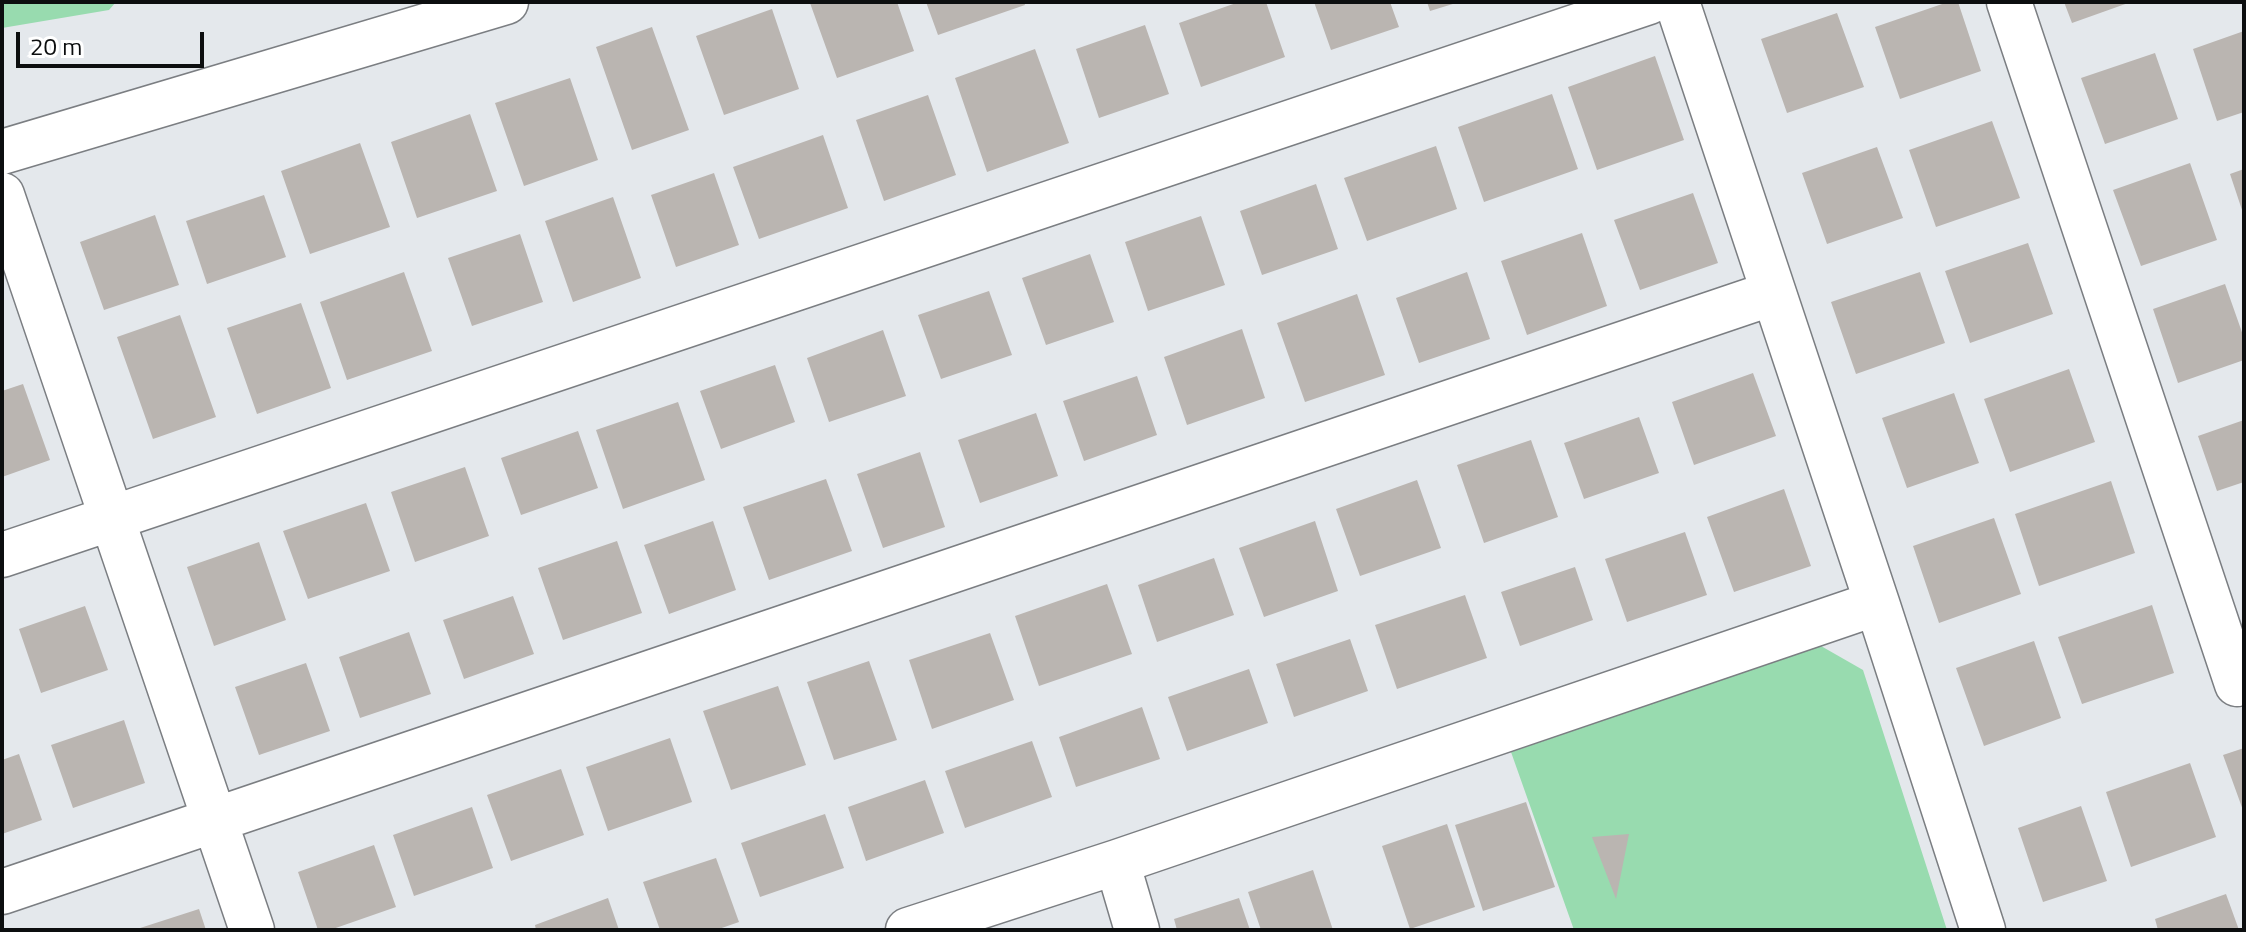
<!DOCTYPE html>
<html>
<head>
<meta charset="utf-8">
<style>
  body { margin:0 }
  #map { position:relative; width:2246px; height:932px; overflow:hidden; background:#e4e8ec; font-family:"Titillium Web",sans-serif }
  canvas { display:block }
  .frame { position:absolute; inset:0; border:4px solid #0c0e0f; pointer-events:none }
  .scale { position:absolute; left:16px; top:32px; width:188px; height:36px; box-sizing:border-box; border:4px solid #0c0e0f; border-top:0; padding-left:10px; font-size:24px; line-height:28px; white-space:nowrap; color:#0c0e0f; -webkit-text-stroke:6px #fff; paint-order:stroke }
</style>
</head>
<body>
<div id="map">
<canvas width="2246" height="932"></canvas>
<div class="frame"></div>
<div class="scale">20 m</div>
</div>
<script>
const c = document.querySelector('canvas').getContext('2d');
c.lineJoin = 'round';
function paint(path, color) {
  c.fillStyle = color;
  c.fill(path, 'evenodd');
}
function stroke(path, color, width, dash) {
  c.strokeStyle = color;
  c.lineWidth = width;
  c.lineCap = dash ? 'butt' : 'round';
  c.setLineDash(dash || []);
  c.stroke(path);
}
paint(new Path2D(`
  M 2,2 L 116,2 L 109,10 L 2,28 Z
  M 1821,646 L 1863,670 L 1947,930 L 1574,930 L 1511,752 Z`), '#98dbaf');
paint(new Path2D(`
  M 815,2 L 897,2 L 914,51 L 837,78 L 810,3 Z
  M 926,2 L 1024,2 L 1025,5 L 938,35 Z
  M 1239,2 L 1266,2 L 1285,57 L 1201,87 L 1179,23 Z
  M 1314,2 L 1390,2 L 1399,27 L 1331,50 Z
  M 1427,2 L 1456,2 L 1456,3 L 1430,11 Z
  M 1948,2 L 1958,2 L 1981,71 L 1900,99 L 1875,27 Z
  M 2064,2 L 2131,2 L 2072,23 Z
  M 772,9 L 799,89 L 724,115 L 696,36 Z
  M 1837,13 L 1864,87 L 1787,113 L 1761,39 Z
  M 1145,25 L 1169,94 L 1099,118 L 1076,49 Z
  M 652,27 L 689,130 L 632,150 L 596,47 Z
  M 2244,31 L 2244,112 L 2217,121 L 2193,49 Z
  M 1035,49 L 1069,143 L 987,172 L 955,78 Z
  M 2155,53 L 2178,119 L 2105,144 L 2081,78 Z
  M 1655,56 L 1684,140 L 1597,170 L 1568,87 Z
  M 570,78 L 598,160 L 524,186 L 495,103 Z
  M 1552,94 L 1578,169 L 1484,202 L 1458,127 Z
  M 928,95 L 956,175 L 884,201 L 856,120 Z
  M 470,114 L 497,191 L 417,218 L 391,142 Z
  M 1992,121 L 2020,198 L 1936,227 L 1909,150 Z
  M 823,135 L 848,208 L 759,239 L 733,167 Z
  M 360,143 L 390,227 L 310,254 L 281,171 Z
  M 1436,146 L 1457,209 L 1367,241 L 1344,178 Z
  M 1877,147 L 1903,218 L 1827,244 L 1802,173 Z
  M 2190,163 L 2217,240 L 2141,266 L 2113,190 Z
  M 2244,169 L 2244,213 L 2243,213 L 2230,174 Z
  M 714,173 L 739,245 L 676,267 L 651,195 Z
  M 1316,184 L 1338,249 L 1262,275 L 1240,211 Z
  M 1693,193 L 1718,263 L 1640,290 L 1614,220 Z
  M 264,195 L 286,257 L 207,284 L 186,221 Z
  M 613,197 L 641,278 L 573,302 L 545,221 Z
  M 155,215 L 179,285 L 104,310 L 80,242 Z
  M 1201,216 L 1225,285 L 1148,311 L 1125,242 Z
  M 1582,233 L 1607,306 L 1527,335 L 1501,261 Z
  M 520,234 L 543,302 L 472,326 L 448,258 Z
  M 2028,243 L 2053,314 L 1970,343 L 1945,271 Z
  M 1090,254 L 1114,322 L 1046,345 L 1022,278 Z
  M 404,272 L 432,351 L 347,380 L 320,302 Z
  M 1467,272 L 1490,339 L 1419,363 L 1396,298 Z
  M 1920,272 L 1945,343 L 1856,374 L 1831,302 Z
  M 2225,284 L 2244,338 L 2244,360 L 2178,383 L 2153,309 Z
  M 989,291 L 1012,355 L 941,379 L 918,315 Z
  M 1357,294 L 1385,375 L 1305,402 L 1277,323 Z
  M 301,303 L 331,388 L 257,414 L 227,328 Z
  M 180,315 L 216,417 L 153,439 L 117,337 Z
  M 1242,329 L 1265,398 L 1187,425 L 1164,357 Z
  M 883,330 L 906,396 L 829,422 L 807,358 Z
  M 775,365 L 795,422 L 721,449 L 700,391 Z
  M 2069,369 L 2095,442 L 2010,472 L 1984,399 Z
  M 1753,373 L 1776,436 L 1694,465 L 1672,402 Z
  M 1137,376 L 1157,435 L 1084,461 L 1063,401 Z
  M 23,384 L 50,460 L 2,477 L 2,391 Z
  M 1954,393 L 1979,463 L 1907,488 L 1882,418 Z
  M 678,402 L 705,480 L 623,509 L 596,430 Z
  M 1036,413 L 1058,476 L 980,503 L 958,440 Z
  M 1639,417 L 1659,473 L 1584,499 L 1564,443 Z
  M 2244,420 L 2244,482 L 2217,491 L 2198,436 Z
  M 578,431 L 598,488 L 521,515 L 501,458 Z
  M 1531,440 L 1558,517 L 1484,543 L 1457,465 Z
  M 920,452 L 945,527 L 883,548 L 857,474 Z
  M 465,467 L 489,536 L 415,562 L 391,492 Z
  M 826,479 L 852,551 L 769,580 L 743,507 Z
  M 1417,480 L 1441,548 L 1360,576 L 1336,509 Z
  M 2111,481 L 2135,553 L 2039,586 L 2015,514 Z
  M 1784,489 L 1811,566 L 1734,592 L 1707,517 Z
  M 366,503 L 390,571 L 308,599 L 283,531 Z
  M 1994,518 L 2021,594 L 1939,623 L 1913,546 Z
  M 713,521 L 736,590 L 669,614 L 644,545 Z
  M 1315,521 L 1338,591 L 1264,617 L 1239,548 Z
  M 1685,532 L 1707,595 L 1627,622 L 1605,559 Z
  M 617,541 L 642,613 L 563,640 L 538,568 Z
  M 259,542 L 286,620 L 214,646 L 187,567 Z
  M 1214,558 L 1234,615 L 1157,642 L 1138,585 Z
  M 1575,567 L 1593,620 L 1520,646 L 1501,592 Z
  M 1107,584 L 1132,654 L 1039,686 L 1015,616 Z
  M 1465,595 L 1487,658 L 1397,689 L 1375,625 Z
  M 513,596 L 534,654 L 464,679 L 443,620 Z
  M 2152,605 L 2174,673 L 2082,704 L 2058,637 Z
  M 85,606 L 108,670 L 41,693 L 19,629 Z
  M 409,632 L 431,694 L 360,718 L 339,657 Z
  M 990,633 L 1014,700 L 932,729 L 909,660 Z
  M 1350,639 L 1368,691 L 1294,717 L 1276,664 Z
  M 2034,641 L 2061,718 L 1984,746 L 1956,668 Z
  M 869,661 L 897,740 L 834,760 L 807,682 Z
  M 306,663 L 330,731 L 259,755 L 235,687 Z
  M 1249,669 L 1268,723 L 1187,751 L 1168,697 Z
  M 778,686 L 806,765 L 731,790 L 703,711 Z
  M 1142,707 L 1160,759 L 1076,787 L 1059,737 Z
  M 124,720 L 145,783 L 73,808 L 51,745 Z
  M 670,738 L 692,802 L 608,831 L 586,767 Z
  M 1032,741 L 1052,797 L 965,828 L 945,771 Z
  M 2244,748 L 2244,813 L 2223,755 Z
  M 19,754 L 42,820 L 2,834 L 2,760 Z
  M 2190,763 L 2216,837 L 2131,867 L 2106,792 Z
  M 561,769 L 584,835 L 511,861 L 487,795 Z
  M 925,780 L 944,833 L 866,861 L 848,807 Z
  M 1526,802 L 1555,887 L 1483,911 L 1455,825 Z
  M 2081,806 L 2107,881 L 2043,902 L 2018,828 Z
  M 472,807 L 493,868 L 414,896 L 393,835 Z
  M 825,814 L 844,868 L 760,897 L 741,843 Z
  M 1447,824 L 1475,907 L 1410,929 L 1382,846 Z
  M 1629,834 L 1616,899 L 1592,837 Z
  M 374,845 L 396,907 L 330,930 L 318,930 L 298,872 Z
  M 716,858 L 739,922 L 716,930 L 660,930 L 643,882 Z
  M 1313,870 L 1333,930 L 1261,930 L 1248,892 Z
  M 2226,894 L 2239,930 L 2158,930 L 2155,919 Z
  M 608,898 L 619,930 L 536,930 L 535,925 Z
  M 1239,898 L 1250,930 L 1177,930 L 1174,919 Z
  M 199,909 L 206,930 L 137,930 L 137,929 Z`), '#bab5b1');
const minor = new Path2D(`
  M 1677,2 L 1877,603 L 1983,930
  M 2009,2 L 2237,684 L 2244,682
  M 2,152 L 506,2
  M 2,195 L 252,930
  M 2,555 L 1649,2
  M 1117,862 L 1137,930
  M 2,892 L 1773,293
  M 908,930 L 1117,862 L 1877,603`);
stroke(minor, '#7b7e82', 47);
stroke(minor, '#fff', 44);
</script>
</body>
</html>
